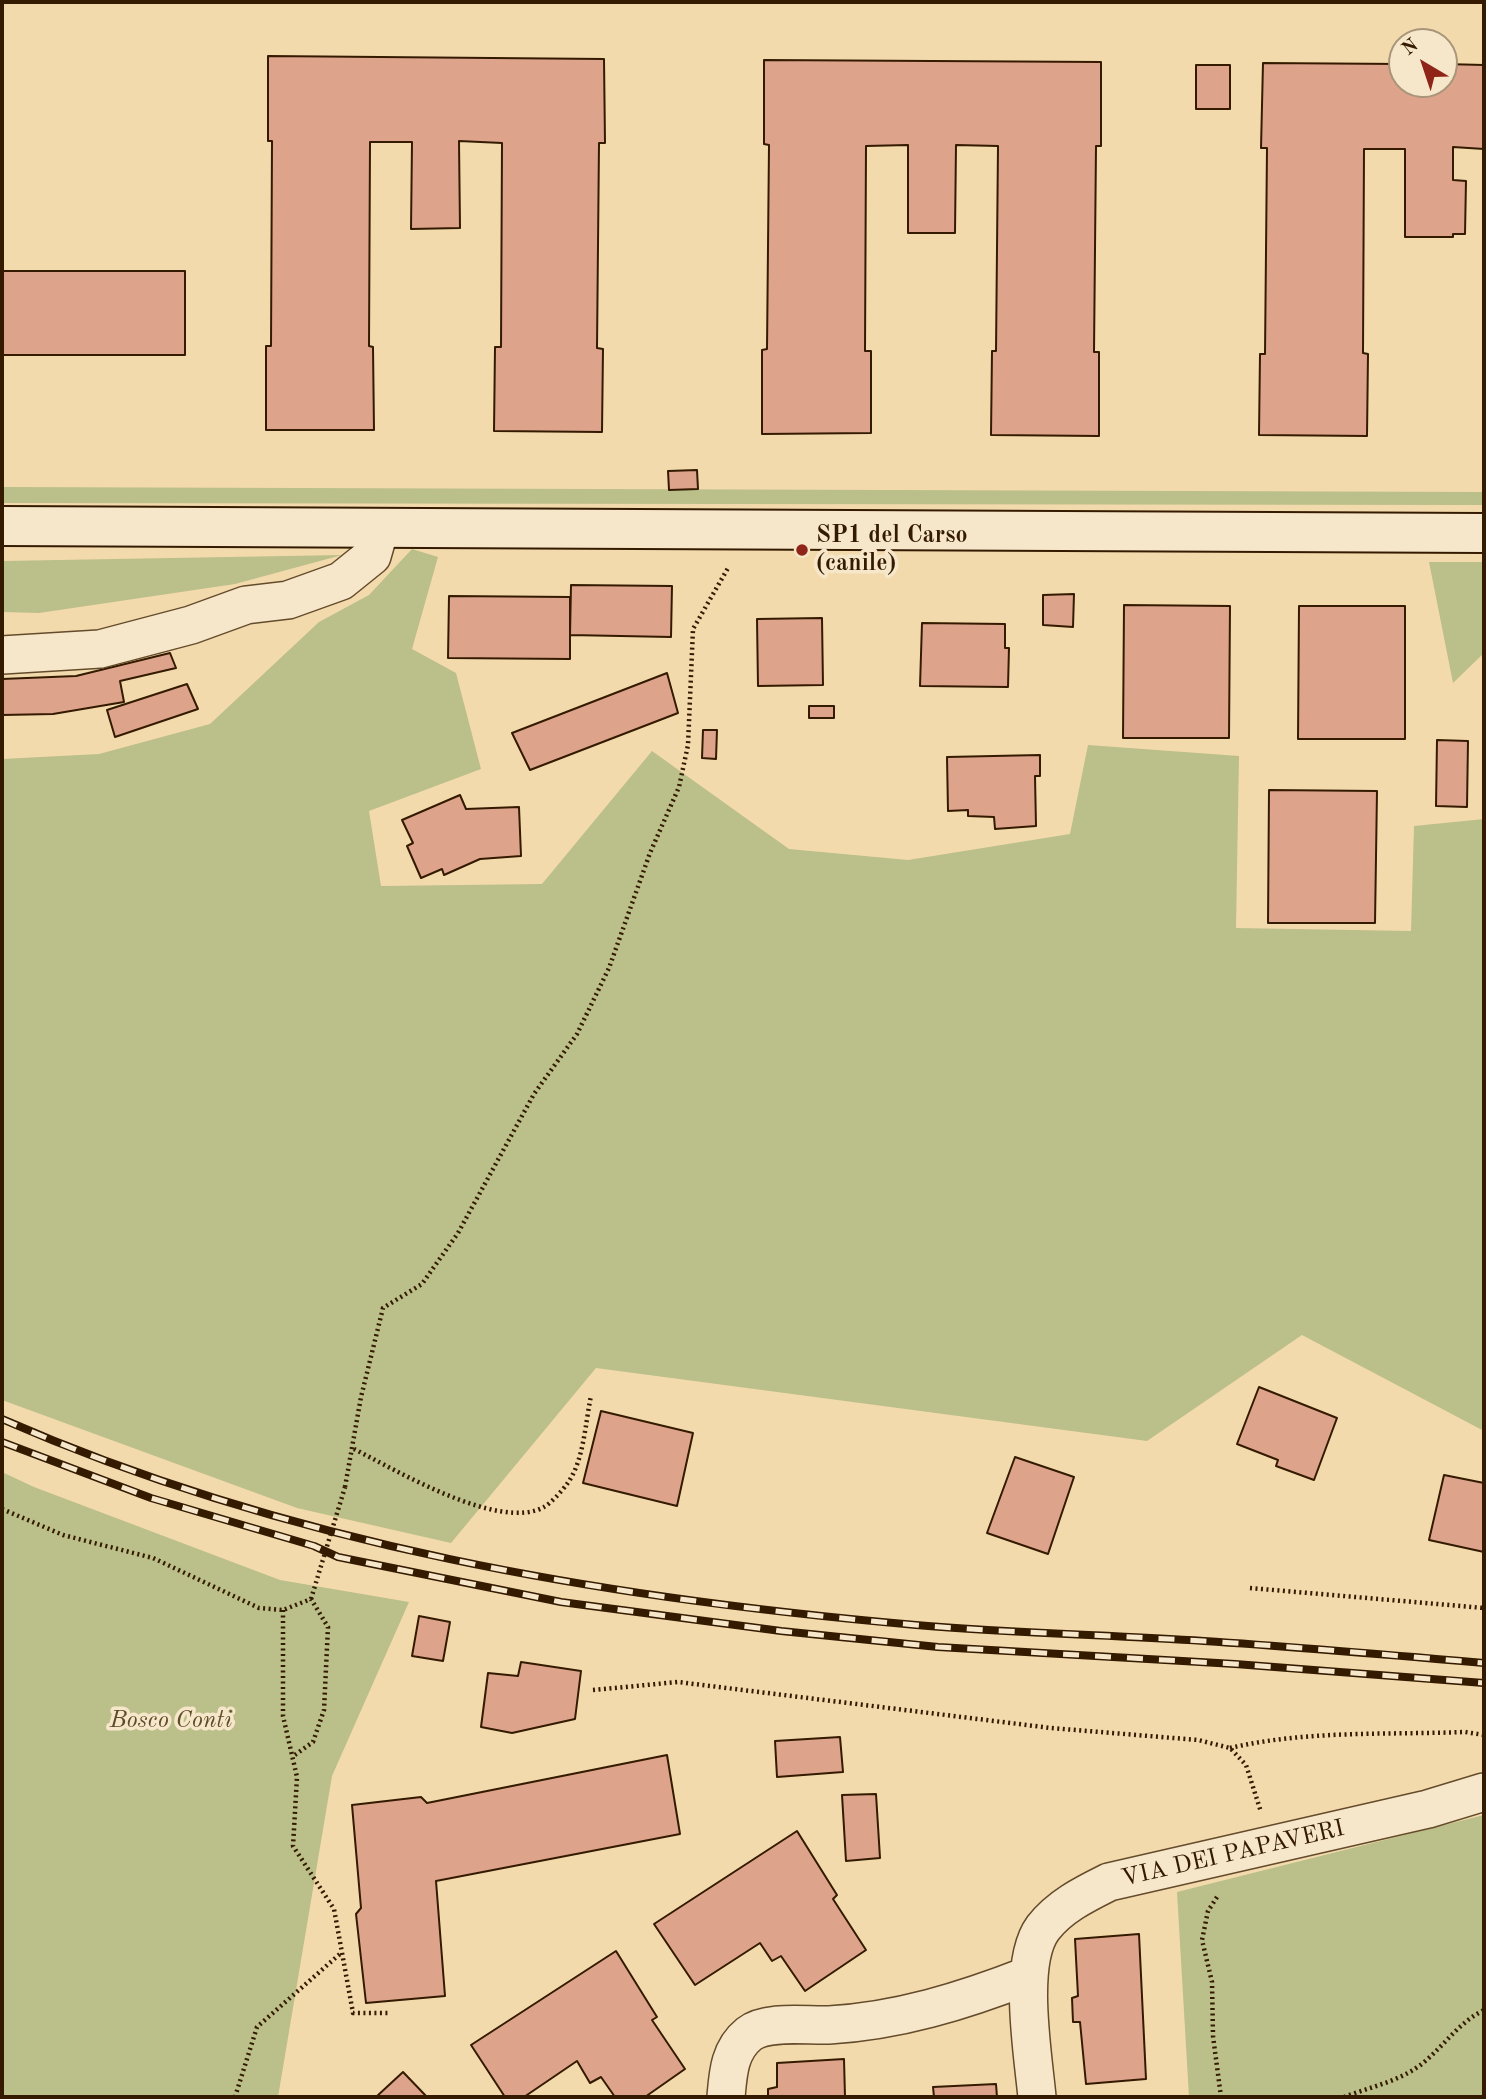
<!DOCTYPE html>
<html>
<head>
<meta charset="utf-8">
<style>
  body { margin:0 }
  #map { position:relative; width:1486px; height:2099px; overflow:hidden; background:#f3daad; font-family:"Old Standard TT",serif }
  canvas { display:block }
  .frame { position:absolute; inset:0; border:4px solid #341b00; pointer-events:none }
  .north { position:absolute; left:1388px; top:28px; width:70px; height:70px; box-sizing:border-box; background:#f7e7ca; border:2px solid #a99579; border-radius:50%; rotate:321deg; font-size:19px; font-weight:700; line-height:28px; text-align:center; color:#341b00 }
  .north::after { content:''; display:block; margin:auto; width:24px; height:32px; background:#8f2418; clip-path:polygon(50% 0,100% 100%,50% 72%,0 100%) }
</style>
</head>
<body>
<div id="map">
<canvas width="1486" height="2099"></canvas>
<div class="frame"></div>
<div class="north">N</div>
</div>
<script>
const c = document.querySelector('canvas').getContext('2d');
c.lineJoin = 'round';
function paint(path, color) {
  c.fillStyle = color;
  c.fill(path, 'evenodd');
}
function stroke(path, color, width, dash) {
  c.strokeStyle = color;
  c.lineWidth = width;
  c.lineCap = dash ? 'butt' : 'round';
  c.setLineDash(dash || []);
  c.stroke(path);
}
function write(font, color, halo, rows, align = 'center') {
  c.font = font + ' "Old Standard TT",serif';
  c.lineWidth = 7;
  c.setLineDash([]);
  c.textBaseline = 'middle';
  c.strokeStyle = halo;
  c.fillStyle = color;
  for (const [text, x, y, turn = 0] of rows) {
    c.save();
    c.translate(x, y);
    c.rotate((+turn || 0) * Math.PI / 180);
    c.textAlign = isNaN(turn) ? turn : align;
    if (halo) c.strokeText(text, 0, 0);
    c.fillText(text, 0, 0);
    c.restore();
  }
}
paint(new Path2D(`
  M 2,487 L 1484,492 L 1484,505 L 2,503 Z
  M 412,549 L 438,557 L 412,649 L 456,673 L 481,769 L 369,811 L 381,886 L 542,884 L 652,751 L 789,849 L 908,860 L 1070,834 L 1088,745 L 1239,756 L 1236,928 L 1411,931 L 1414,826 L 1484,819 L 1484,1431 L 1302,1335 L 1147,1441 L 596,1368 L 451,1543 L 297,1508 L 2,1400 L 2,759 L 99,754 L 210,724 L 319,622 L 369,595 Z
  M 342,555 L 235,584 L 39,613 L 2,612 L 2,561 Z
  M 1429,562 L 1484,562 L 1484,653 L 1453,683 Z
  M 2,1472 L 34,1487 L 280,1580 L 409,1602 L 332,1776 L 278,2097 L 2,2097 Z
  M 1484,1815 L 1484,2097 L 1189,2097 L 1177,1892 Z`), '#bbbf89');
const building = new Path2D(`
  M 268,56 L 604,59 L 605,143 L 599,143 L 597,348 L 603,349 L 602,432 L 494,431 L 495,347 L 501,347 L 502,143 L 459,141 L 460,228 L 411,229 L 412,142 L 370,142 L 369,346 L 373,347 L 374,430 L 266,430 L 266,346 L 271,346 L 272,141 L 268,141 Z
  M 764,60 L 1101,62 L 1101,146 L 1096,146 L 1094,352 L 1099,352 L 1099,436 L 991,435 L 992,351 L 996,351 L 998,146 L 956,145 L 955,233 L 908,233 L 908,145 L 866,146 L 865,351 L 871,351 L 871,433 L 762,434 L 762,350 L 767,349 L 769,145 L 764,144 Z
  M 1263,63 L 1402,64 L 1402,84 L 1444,84 L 1444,64 L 1484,65 L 1484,149 L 1453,147 L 1453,180 L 1466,181 L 1465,234 L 1453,234 L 1453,237 L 1405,237 L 1405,149 L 1364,149 L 1363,353 L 1368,354 L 1367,436 L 1259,435 L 1260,354 L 1265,354 L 1267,148 L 1261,148 Z
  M 1196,65 L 1230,65 L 1230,109 L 1196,109 Z
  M 2,271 L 185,271 L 185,355 L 2,355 Z
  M 697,470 L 698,489 L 669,490 L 668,471 Z
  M 571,585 L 672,586 L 671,637 L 570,635 Z
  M 1074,594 L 1073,627 L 1043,625 L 1043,595 Z
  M 449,596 L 570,597 L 570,659 L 448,658 Z
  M 1124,605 L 1230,606 L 1229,738 L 1123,738 Z
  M 1299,606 L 1405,606 L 1405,739 L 1298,739 Z
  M 822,618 L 823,685 L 758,686 L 757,619 Z
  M 922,623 L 1005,624 L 1005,648 L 1009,648 L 1008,687 L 920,686 Z
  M 170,653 L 176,668 L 120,681 L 124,702 L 53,714 L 2,715 L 2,679 L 76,676 Z
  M 667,673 L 678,713 L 530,770 L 512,733 Z
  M 187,684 L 198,709 L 115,737 L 107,710 Z
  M 809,706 L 834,706 L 834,718 L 809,718 Z
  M 703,730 L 717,730 L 716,759 L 702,758 Z
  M 1437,740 L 1468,741 L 1467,807 L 1436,806 Z
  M 1040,755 L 1040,776 L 1035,776 L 1036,826 L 995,829 L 994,817 L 968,816 L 968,810 L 948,811 L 947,757 Z
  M 1269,790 L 1377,791 L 1375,923 L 1268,923 Z
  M 460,795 L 466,809 L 519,807 L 521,856 L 480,859 L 444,875 L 442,869 L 421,878 L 407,846 L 413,843 L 402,820 Z
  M 1259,1387 L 1337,1418 L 1314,1480 L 1276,1466 L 1278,1460 L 1237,1444 Z
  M 601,1411 L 693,1433 L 677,1506 L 583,1483 Z
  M 1015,1457 L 1074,1477 L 1048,1554 L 987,1533 Z
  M 1444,1475 L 1484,1483 L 1484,1552 L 1429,1540 Z
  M 419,1616 L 450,1622 L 443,1661 L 412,1656 Z
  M 521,1662 L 581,1671 L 575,1719 L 512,1733 L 481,1727 L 488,1673 L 518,1676 Z
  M 840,1737 L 843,1772 L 777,1777 L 775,1741 Z
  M 667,1755 L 680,1834 L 436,1881 L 445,1996 L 366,2003 L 356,1914 L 361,1908 L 352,1805 L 421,1797 L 427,1803 Z
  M 876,1794 L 880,1858 L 846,1861 L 842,1795 Z
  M 797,1831 L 837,1895 L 833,1899 L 866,1950 L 805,1991 L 781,1956 L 772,1961 L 760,1943 L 695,1985 L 654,1924 Z
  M 1139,1934 L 1146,2079 L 1086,2084 L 1080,2022 L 1073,2022 L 1072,1998 L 1078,1996 L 1075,1939 Z
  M 616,1951 L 657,2017 L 652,2020 L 685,2069 L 645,2097 L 615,2097 L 601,2077 L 590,2083 L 577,2061 L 524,2097 L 505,2097 L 471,2045 Z
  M 844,2059 L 845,2097 L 768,2097 L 768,2089 L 777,2087 L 777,2063 Z
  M 403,2072 L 427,2097 L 376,2097 Z
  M 996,2084 L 997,2097 L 934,2097 L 933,2087 Z`);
paint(building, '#dda38b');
stroke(building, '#341b00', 2);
const street = new Path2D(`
  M 2,655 L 100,649 L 191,625 L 246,605 L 288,600 L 341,581 L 372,556 L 380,528
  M 726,2097 C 728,2074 729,2050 749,2034 C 767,2020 807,2026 829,2025 C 898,2021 963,2001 1027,1976
  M 1037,2097 C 1033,2054 1017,1963 1043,1928 C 1060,1906 1085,1894 1109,1882 L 1428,1809 L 1484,1792`);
const secondary = new Path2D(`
  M 2,526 L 1484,533`);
stroke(street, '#644b2b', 40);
stroke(secondary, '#341b00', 42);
stroke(new Path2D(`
  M 354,1449 C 396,1470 499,1532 544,1507 C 551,1503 562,1491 567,1484 C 584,1461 585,1424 591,1396
  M 345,1487 L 361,1397 L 383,1308 L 422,1284 L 458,1233 L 534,1094 L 577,1034 L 609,968 L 650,853 L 679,787 L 688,745 L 693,629 L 728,568
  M 2,1509 L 63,1535 L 153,1558 L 259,1608 L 283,1610 L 311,1599 L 328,1627 L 324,1710 L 313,1742 L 292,1757
  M 1250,1588 L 1484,1608
  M 283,1610 L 283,1716 L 297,1777 L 293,1846 L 334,1909 L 353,2013 L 388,2013
  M 593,1690 L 678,1682 L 1051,1728 L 1198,1740 L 1230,1748 L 1246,1765 L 1261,1812
  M 1230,1748 C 1307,1730 1386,1735 1465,1732 L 1484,1735
  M 1217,1897 L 1208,1911 L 1202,1940 L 1212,1982 L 1213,2036 L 1221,2097
  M 235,2097 L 257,2027 L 341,1953
  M 1344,2097 C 1370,2087 1401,2081 1423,2063 C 1445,2045 1458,2023 1484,2010`), '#341b00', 4.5, [2, 3.5]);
stroke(street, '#f7e7ca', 37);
stroke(secondary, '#f7e7ca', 38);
const rail = new Path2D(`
  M 2,1419 C 290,1545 604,1598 916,1625 C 1012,1633 1108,1635 1204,1641 C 1298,1647 1391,1655 1484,1663
  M 2,1442 L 151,1498 L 314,1546 L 338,1557 L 561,1602 L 781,1631 L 938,1647 L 1235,1664 L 1484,1683`);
stroke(rail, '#341b00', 8);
stroke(rail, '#f7e7ca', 5, [16]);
stroke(new Path2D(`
  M 311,1599 L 345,1487`), '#341b00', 4.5, [2, 3.5]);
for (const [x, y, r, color] of [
  [802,550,7,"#8f2418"]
]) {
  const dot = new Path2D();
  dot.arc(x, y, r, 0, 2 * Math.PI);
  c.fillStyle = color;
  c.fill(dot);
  stroke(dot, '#f7e7ca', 2.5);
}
write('bold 24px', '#341b00', '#f7e7ca', [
  ["SP1 del Carso",816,536],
  ["(canile)",816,564]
], 'left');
write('italic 24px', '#5c4c29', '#f7e7ca', [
  ["Bosco Conti",171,1721]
]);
write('24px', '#341b00', '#f7e7ca', [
  ["VIA DEI PAPAVERI",1233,1854,-13]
]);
</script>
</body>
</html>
